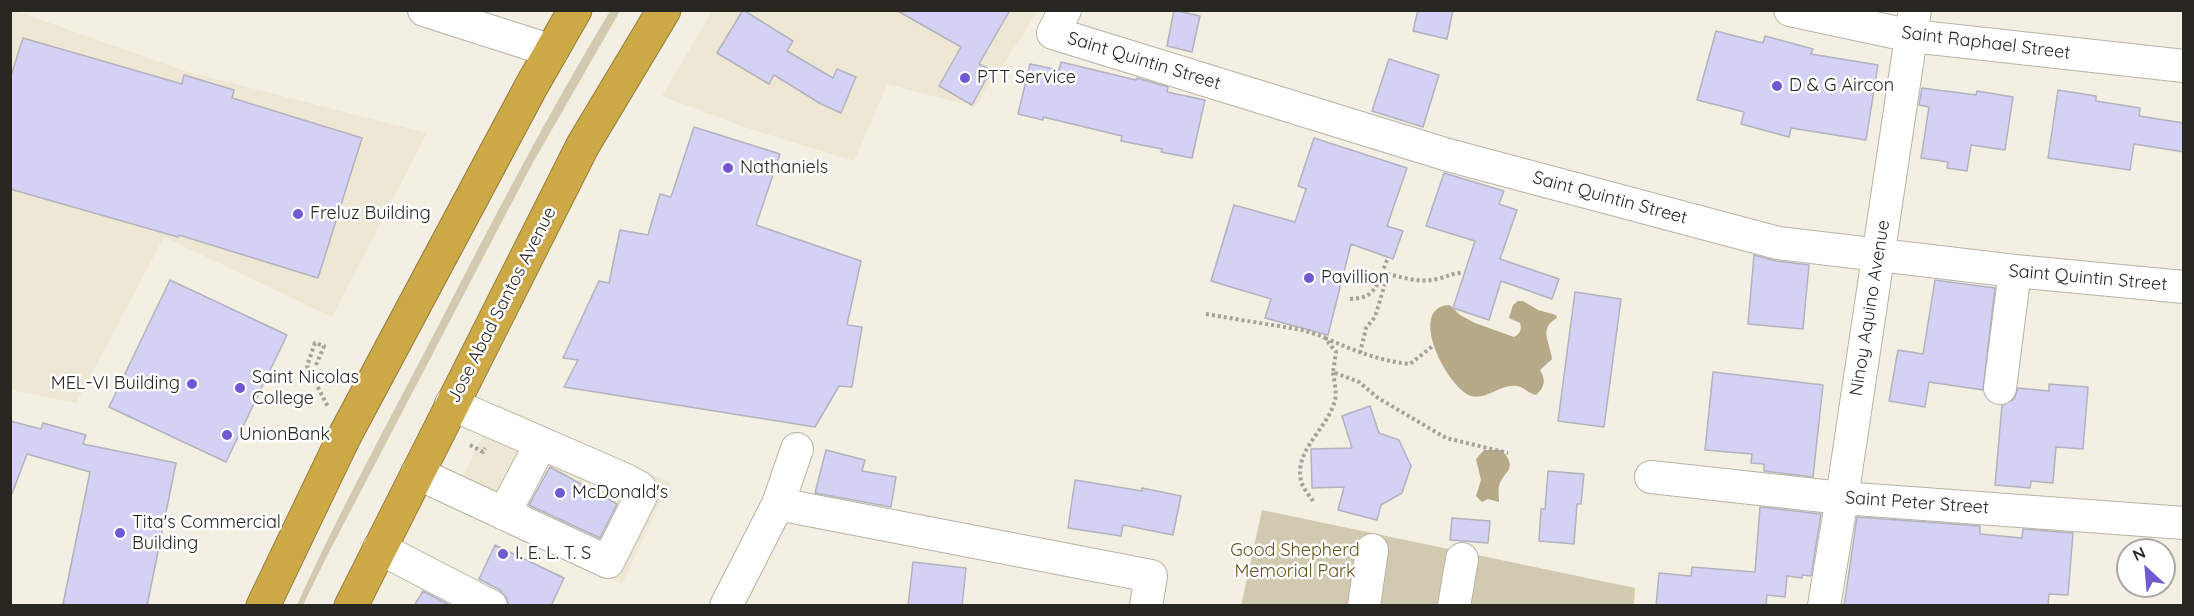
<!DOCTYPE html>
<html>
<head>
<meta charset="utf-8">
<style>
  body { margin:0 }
  #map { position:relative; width:2194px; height:616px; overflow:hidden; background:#f4efe3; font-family:Quicksand,sans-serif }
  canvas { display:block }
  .frame { position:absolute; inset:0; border:12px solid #272621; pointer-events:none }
  .north { position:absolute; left:2116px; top:538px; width:60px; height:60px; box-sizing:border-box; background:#fff; border:2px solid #a9a8a6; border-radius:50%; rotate:334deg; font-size:16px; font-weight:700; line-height:24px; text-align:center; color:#272621 }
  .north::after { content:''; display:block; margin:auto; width:21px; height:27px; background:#7159d3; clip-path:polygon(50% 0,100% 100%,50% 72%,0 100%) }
</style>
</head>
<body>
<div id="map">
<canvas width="2194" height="616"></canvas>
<div class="frame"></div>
<div class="north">N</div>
</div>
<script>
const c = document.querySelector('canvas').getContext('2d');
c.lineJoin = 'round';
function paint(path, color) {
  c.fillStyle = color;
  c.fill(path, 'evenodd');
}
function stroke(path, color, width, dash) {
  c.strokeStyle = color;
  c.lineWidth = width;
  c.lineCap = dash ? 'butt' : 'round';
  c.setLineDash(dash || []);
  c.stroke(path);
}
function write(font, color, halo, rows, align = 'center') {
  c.font = font + ' Quicksand,sans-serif';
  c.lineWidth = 5;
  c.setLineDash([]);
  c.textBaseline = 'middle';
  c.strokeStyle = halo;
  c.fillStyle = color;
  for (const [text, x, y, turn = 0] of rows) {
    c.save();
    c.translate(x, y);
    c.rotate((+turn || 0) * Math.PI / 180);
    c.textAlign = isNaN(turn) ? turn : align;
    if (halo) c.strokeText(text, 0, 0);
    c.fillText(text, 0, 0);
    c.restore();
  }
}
paint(new Path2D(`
  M 11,11 L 16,11 L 188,72 L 427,133 L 332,317 L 164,237 L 76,403 L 11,390 Z
  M 712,11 L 1038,11 L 975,107 L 887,84 L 854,161 L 747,128 L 662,96 Z
  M 498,404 L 670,483 L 622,584 L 450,503 Z`), '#eee7d3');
paint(new Path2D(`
  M 610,11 L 620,11 L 531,166 L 329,552 L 303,605 L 297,605 C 338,514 386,426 432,338 C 489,227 546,117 610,11 Z
  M 1262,510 L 1635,588 L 1634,606 L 1241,606 Z`), '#d2c9b1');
paint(new Path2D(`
  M 1518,301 L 1523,301 L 1538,310 L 1556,315 L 1557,318 C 1538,328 1550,342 1552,359 L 1540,370 C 1546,380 1545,387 1536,395 C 1526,393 1523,384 1511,386 C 1498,387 1484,400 1471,396 C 1446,387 1406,306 1450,305 L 1460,315 L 1475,323 L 1514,337 C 1520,334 1522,330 1520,323 L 1509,318 L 1513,305 Z
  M 1484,450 L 1502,450 C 1519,471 1504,469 1499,486 C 1498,491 1499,497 1499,502 L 1488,499 L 1482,502 L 1476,496 L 1481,480 L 1476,459 Z`), '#b6a987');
const building = new Path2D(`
  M 743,10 L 793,41 L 787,51 L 833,78 L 837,69 L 856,77 L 841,113 L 821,104 L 774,75 L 769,84 L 717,53 Z
  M 896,10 L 1010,10 L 979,64 L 991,70 L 972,105 L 939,86 L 961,47 Z
  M 1174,10 L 1200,16 L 1192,52 L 1167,46 Z
  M 1418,10 L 1453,10 L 1447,39 L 1413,31 Z
  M 1716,31 L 1763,43 L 1765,36 L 1813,49 L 1811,54 L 1878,65 L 1866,140 L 1791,128 L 1789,137 L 1741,124 L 1744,112 L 1697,100 Z
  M 23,38 L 182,84 L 184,75 L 234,90 L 232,98 L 362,138 L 318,278 L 179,235 L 178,237 L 10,189 L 10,79 Z
  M 1389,59 L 1439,75 L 1423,127 L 1372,111 Z
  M 1061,62 L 1136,80 L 1137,78 L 1168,87 L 1167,92 L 1205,100 L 1192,158 L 1161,152 L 1162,149 L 1121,141 L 1122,136 L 1043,117 L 1043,120 L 1018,114 L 1030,64 L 1059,70 Z
  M 1922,88 L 1976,95 L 1977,91 L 2013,97 L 2005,150 L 1971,145 L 1967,171 L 1947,168 L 1948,162 L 1921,158 L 1929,107 L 1919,105 Z
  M 2058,90 L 2096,96 L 2096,101 L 2140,108 L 2139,116 L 2184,123 L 2184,152 L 2134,144 L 2130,170 L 2048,158 Z
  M 694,127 L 780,154 L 756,225 L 861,261 L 847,325 L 862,327 L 852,387 L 839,386 L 815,427 L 564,387 L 578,360 L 563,358 L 599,281 L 609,283 L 620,230 L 648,235 L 660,194 L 671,197 Z
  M 1314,138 L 1407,168 L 1387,226 L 1403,231 L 1393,259 L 1351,244 L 1328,335 L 1265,318 L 1271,299 L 1211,281 L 1234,205 L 1295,222 L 1306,189 L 1298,186 Z
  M 1444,173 L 1504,191 L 1499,204 L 1517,210 L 1500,259 L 1559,279 L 1552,299 L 1501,281 L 1489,320 L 1453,308 L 1475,241 L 1426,226 Z
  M 1754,255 L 1776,261 L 1809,265 L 1803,329 L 1748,324 Z
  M 170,280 L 287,335 L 226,462 L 109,407 Z
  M 1935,280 L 1995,288 L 1983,390 L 1929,382 L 1925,407 L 1889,401 L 1898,350 L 1923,354 Z
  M 1575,292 L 1621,299 L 1604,427 L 1558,421 Z
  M 1713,372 L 1823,385 L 1813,477 L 1764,471 L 1764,464 L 1751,463 L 1752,454 L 1705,450 Z
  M 2049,384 L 2088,387 L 2083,449 L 2056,447 L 2053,483 L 2031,481 L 2030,488 L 1995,485 L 2002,405 L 2014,399 L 2018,388 L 2049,391 Z
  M 1370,406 L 1379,433 L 1399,440 L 1411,466 L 1402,493 L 1381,505 L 1377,520 L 1338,510 L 1344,487 L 1312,488 L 1311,449 L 1352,448 L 1342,416 Z
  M 10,421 L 41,429 L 43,423 L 86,435 L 83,444 L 176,463 L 147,606 L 73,606 L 63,604 L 90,472 L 27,454 L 12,494 L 10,493 Z
  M 826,450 L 865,460 L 862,471 L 896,477 L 891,507 L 815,493 Z
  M 550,467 L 617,504 L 600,538 L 529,505 Z
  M 1548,471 L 1584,474 L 1581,504 L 1577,504 L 1574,544 L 1539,541 L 1541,509 L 1545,509 Z
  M 1075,480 L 1142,491 L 1142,488 L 1181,496 L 1173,535 L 1123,525 L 1121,536 L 1068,528 Z
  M 1760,507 L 1821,514 L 1811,576 L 1802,575 L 1802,578 L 1787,576 L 1785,597 L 1767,595 L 1766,606 L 1656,606 L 1659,573 L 1691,576 L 1692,567 L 1755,572 Z
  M 1857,517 L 1980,526 L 1980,534 L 2022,538 L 2023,529 L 2073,533 L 2068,595 L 2049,594 L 2048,606 L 1844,606 Z
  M 1452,518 L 1490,521 L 1488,543 L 1450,540 Z
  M 495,545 L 564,578 L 551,606 L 509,606 L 506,597 L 500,590 L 479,579 Z
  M 913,562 L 966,568 L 962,606 L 908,606 Z
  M 423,591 L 451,606 L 414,606 Z`);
paint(building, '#d3d1f4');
stroke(building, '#b3b2be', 1.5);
const minor = new Path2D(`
  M 424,10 L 552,51
  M 1065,10 L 1053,33 L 1448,155 L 1778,243 L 2015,271 L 2184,287
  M 1790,10 L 1912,36 L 2184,66
  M 2000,388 L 2015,271
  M 417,473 L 608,562 L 641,496 L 640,488 L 626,480 L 451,404
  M 1651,477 L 1842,498 L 2184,523
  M 778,504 L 1151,576 L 1146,606
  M 504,514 L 541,443
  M 379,548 L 491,606
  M 726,606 L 778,504 L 797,449
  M 1364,606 L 1372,550
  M 1454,606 L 1462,559
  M 1824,606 L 1842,498 L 1915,10`);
const highway = new Path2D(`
  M 263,606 L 344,437 L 532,85 L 575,10
  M 351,606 L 583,145 L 664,10`);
stroke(minor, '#b6b2a6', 34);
stroke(highway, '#927b39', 35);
stroke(new Path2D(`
  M 1387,260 L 1382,273 L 1388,274
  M 1350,299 C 1371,298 1375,291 1382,273
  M 1206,314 L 1302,330 L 1324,337 L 1336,352 L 1333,372 L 1359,382 L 1378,398 L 1446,438 L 1508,453
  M 1325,338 C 1353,350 1379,361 1410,364 L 1434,345
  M 1360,353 L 1366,328 L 1375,317 L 1388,274 C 1404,278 1421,283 1437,279 C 1446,277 1453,273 1461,273
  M 316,365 L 324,346 L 315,343 L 307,366 L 328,407
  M 470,445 L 483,452 L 485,448
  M 1313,501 C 1309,495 1303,488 1301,481 C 1294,449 1328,429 1335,400 C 1337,392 1334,381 1333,372`), '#a5a299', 4, [3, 3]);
stroke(minor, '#fff', 32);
stroke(highway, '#cca946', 33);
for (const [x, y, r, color] of [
  [965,78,6,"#7159d3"],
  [1777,86,6,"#7159d3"],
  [728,168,6,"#7159d3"],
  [298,214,6,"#7159d3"],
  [1309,278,6,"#7159d3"],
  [192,384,6,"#7159d3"],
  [240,388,6,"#7159d3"],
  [227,435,6,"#7159d3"],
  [560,493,6,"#7159d3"],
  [120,533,6,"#7159d3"],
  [503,554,6,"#7159d3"]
]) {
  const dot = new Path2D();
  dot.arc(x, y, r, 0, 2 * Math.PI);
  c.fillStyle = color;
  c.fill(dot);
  stroke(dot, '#fff', 2);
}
write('18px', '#272621', '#fff', [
  ["Saint Raphael Street",1986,43,7],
  ["Saint Quintin Street",1144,61,17],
  ["Saint Quintin Street",1610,198,15],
  ["Saint Quintin Street",2088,278,5],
  ["Jose Abad Santos Avenue",502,305,-63],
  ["Ninoy Aquino Avenue",1870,308,-81],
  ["Saint Peter Street",1917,503,4]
]);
write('18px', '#272621', '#fff', [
  ["PTT Service",977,78],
  ["D & G Aircon",1789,86],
  ["Nathaniels",740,168],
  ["Freluz Building",310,214],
  ["Pavillion",1321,278],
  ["Saint Nicolas",252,378],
  ["College",252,399],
  ["MEL-VI Building",180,384,"right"],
  ["UnionBank",239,435],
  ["McDonald's",572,493],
  ["Tita's Commercial",132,523],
  ["Building",132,544],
  ["I. E. L. T. S",515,554]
], 'left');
write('18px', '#655118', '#fff', [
  ["Good Shepherd",1295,551],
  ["Memorial Park",1295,572]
]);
</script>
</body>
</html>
